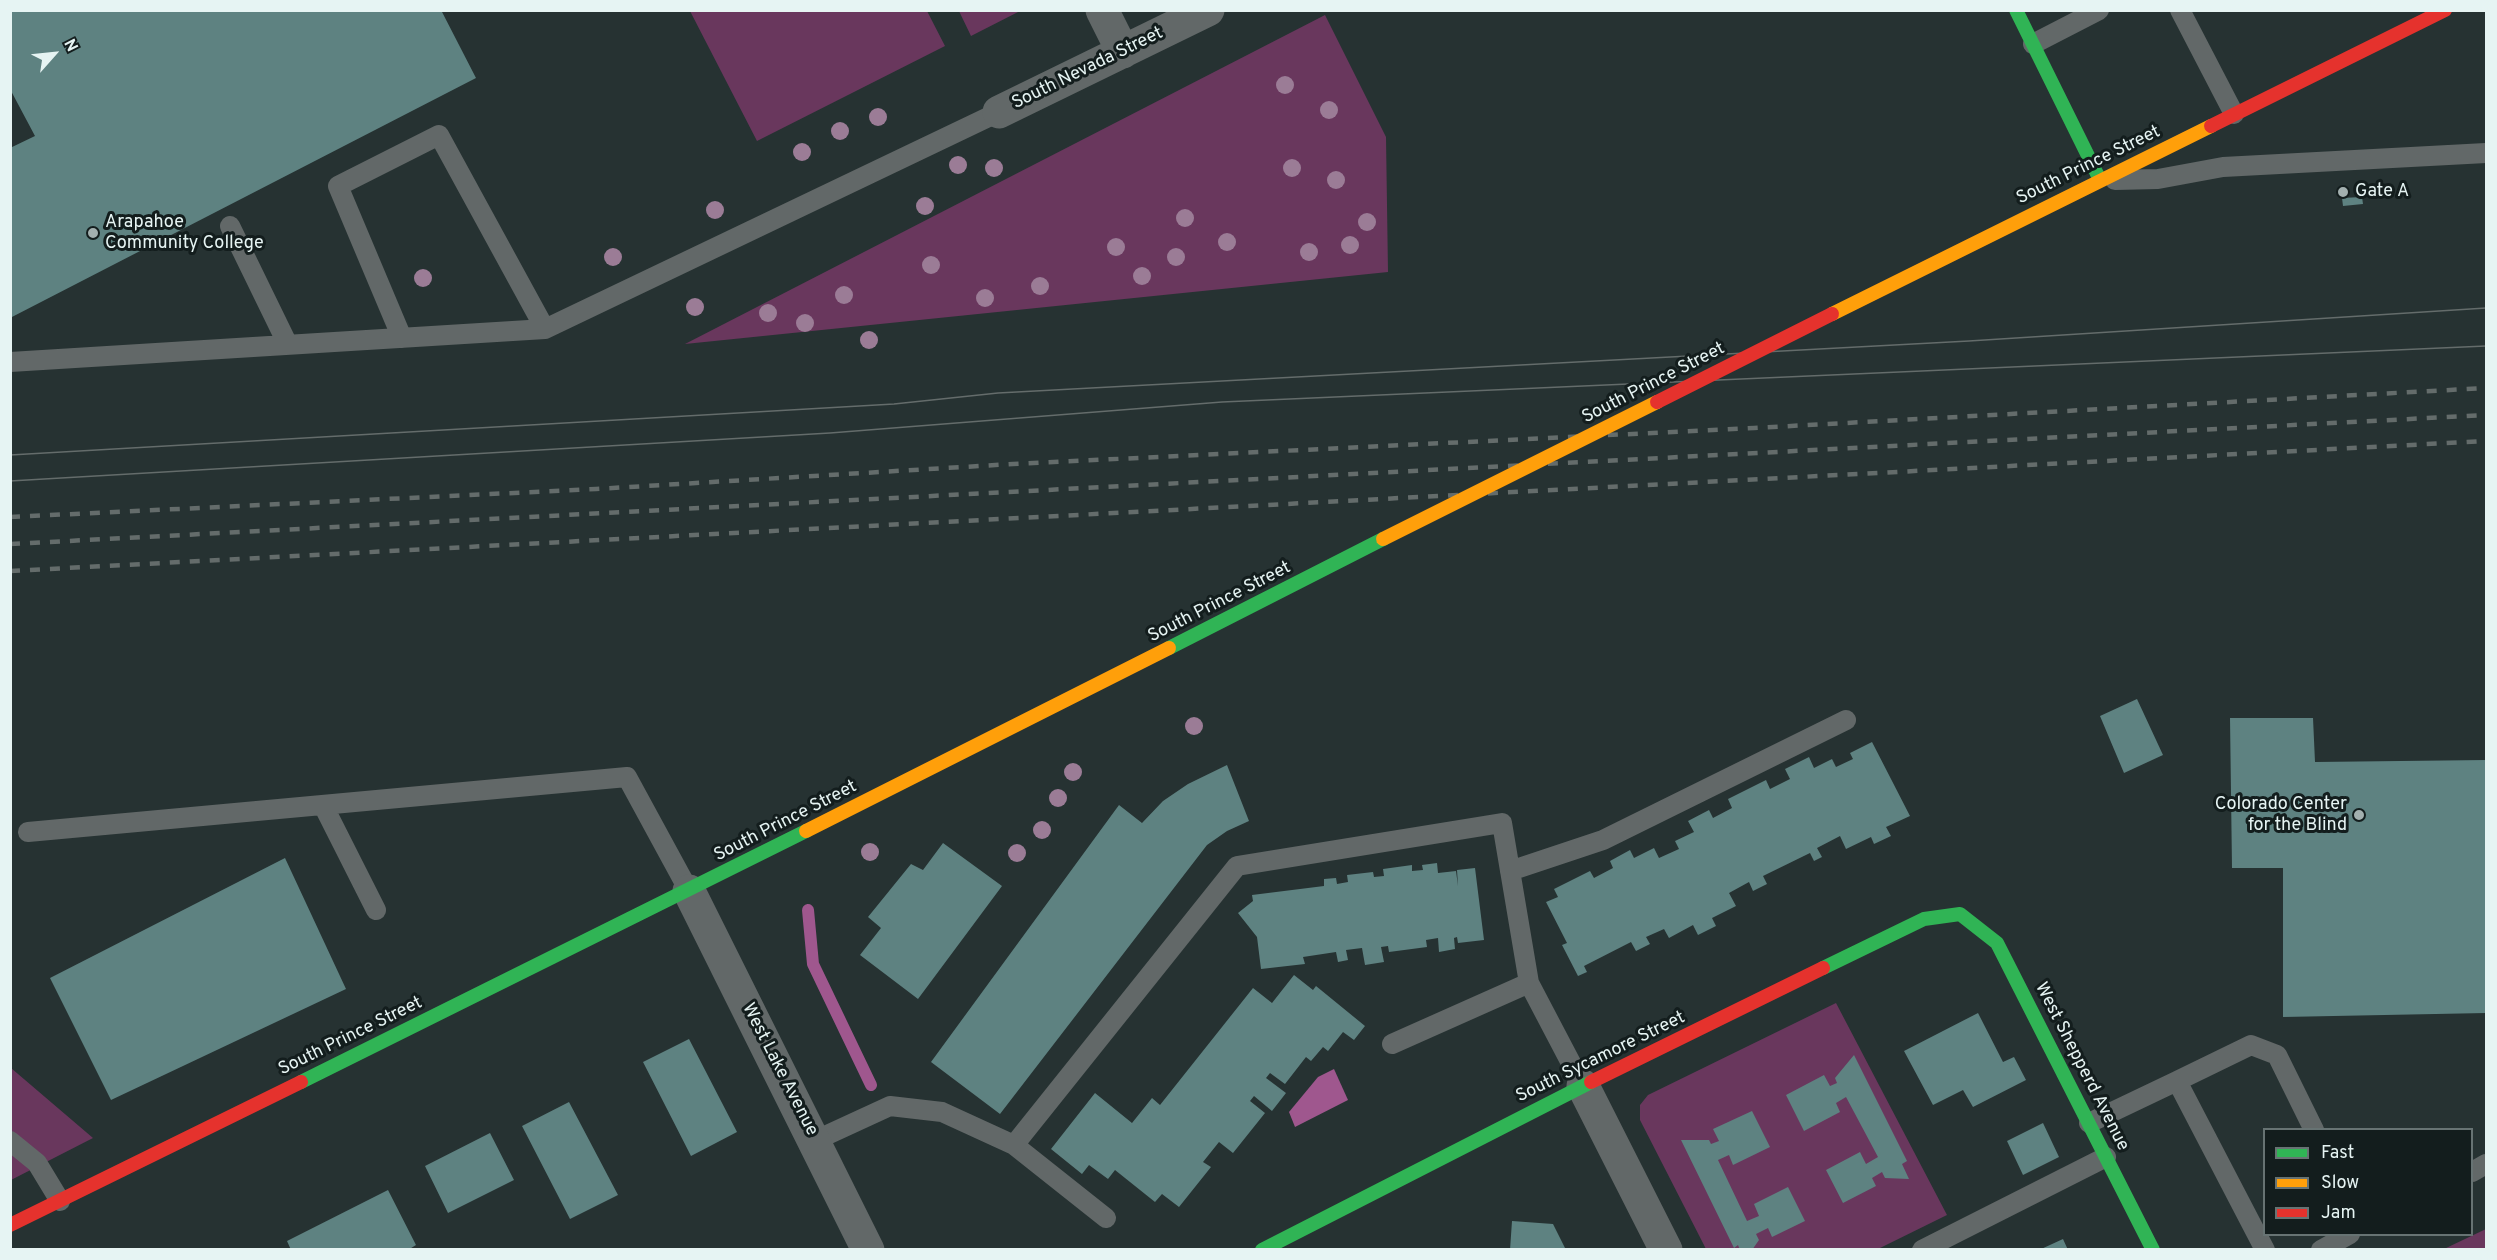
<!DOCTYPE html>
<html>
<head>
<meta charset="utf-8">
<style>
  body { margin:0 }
  #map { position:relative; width:2497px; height:1260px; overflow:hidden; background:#263232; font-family:Overpass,sans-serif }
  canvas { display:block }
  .frame { position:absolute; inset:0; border:12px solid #e6f4f3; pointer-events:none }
  .legend { position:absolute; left:2263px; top:1128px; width:210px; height:108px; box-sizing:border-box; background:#131d1d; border:2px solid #677373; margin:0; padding:8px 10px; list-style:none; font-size:18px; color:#e6f4f3 }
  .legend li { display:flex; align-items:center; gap:12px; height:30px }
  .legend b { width:30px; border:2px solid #677373 }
  .north { position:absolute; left:24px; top:24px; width:60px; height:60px; -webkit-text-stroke:4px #131d1d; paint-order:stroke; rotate:63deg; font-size:16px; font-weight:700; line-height:24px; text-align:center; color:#e6f4f3 }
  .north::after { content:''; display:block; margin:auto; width:21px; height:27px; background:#e6f4f3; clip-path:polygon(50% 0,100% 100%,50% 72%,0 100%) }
</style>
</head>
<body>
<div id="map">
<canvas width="2497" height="1260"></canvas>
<div class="frame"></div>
<ul class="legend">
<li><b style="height:8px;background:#30b455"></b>Fast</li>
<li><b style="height:8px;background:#ff9f0a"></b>Slow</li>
<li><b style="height:8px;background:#e5322d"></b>Jam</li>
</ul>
<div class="north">N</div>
</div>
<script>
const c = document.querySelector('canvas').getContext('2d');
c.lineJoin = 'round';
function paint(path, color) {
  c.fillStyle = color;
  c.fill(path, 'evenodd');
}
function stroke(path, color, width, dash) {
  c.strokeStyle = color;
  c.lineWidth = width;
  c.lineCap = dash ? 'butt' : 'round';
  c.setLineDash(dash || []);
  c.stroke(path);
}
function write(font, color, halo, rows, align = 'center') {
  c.font = font + ' Overpass,sans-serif';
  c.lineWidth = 6;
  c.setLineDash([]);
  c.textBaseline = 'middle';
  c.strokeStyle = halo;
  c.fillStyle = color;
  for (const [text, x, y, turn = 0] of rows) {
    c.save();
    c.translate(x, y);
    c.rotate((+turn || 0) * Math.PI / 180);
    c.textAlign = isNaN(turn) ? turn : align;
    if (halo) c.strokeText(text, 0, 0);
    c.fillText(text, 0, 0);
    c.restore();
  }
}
paint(new Path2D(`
  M 690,11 L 927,11 L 945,46 L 757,141 Z
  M 959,11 L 1020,11 L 971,36 Z
  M 1325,15 L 1386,137 L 1388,272 L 685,344 Z
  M 1836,1003 L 1947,1215 L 1878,1249 L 1706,1249 L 1640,1120 L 1640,1105 L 1648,1095 Z
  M 11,1068 L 93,1138 L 11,1180 Z
  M 2486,1229 L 2486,1249 L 2444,1249 Z`), '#69375d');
paint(new Path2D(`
  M 1334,1069 L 1348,1100 L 1295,1127 L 1289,1112 L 1318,1077 Z`), '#9f578e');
stroke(new Path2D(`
  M 808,910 L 813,964 L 871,1085`), '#9f578e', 12);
paint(new Path2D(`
  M 10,10 L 441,10 L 476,78 L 10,318 L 10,148 L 35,136 L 10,89 Z
  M 2362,197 L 2363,204 L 2343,206 L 2342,198 Z
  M 2137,699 L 2163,755 L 2124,773 L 2100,716 Z
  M 2230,718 L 2313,718 L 2315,762 L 2486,760 L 2486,1013 L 2283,1017 L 2283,868 L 2232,868 Z
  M 1872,742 L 1910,816 L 1886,827 L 1891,836 L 1874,844 L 1871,837 L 1846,849 L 1840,836 L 1817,848 L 1822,857 L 1814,861 L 1810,853 L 1763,876 L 1767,884 L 1753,891 L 1749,882 L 1729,893 L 1736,906 L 1712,918 L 1716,926 L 1698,935 L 1693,925 L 1669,938 L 1664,929 L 1646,937 L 1650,944 L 1636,951 L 1631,942 L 1584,966 L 1587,972 L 1578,976 L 1562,945 L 1567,943 L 1546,902 L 1558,897 L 1554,889 L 1590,871 L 1594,878 L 1613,868 L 1610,861 L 1630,850 L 1634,858 L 1654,848 L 1659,858 L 1679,849 L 1675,841 L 1694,832 L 1688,821 L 1709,810 L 1713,818 L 1732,808 L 1728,799 L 1766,780 L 1770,789 L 1790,779 L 1785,769 L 1809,757 L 1814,768 L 1832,759 L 1836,767 L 1853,759 L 1850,753 Z
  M 1227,765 L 1249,821 L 1227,831 L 1207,845 L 1000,1114 L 931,1062 L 1119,805 L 1142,823 L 1163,801 L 1188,784 Z
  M 943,843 L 1002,886 L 918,999 L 860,955 L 881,928 L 868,917 L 911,864 L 923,870 Z
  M 285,858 L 346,989 L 111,1100 L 50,978 Z
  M 1437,863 L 1438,873 L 1456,871 L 1458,886 L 1457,870 L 1475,868 L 1484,940 L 1458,943 L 1457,937 L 1454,938 L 1455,949 L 1439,952 L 1438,938 L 1426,940 L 1427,947 L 1389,952 L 1388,946 L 1381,947 L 1384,962 L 1365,965 L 1362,948 L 1346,950 L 1348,960 L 1338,962 L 1336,952 L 1303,957 L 1305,964 L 1261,969 L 1257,937 L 1238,913 L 1253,901 L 1252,895 L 1324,886 L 1324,879 L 1336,878 L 1337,884 L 1348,882 L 1347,875 L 1373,872 L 1374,877 L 1384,876 L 1383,869 L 1412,865 L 1412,871 L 1423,870 L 1422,865 Z
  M 1294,975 L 1313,990 L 1316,986 L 1365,1026 L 1354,1040 L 1343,1032 L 1328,1051 L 1323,1047 L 1311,1061 L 1306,1057 L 1285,1084 L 1270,1073 L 1266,1078 L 1286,1093 L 1272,1111 L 1254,1096 L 1250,1101 L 1265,1113 L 1233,1153 L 1219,1142 L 1203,1162 L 1211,1167 L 1179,1207 L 1162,1194 L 1155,1202 L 1115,1170 L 1108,1179 L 1089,1165 L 1082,1174 L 1051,1149 L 1095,1093 L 1132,1123 L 1152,1098 L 1160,1105 L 1253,988 L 1272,1003 Z
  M 1978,1013 L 2003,1062 L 2014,1057 L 2026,1080 L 1973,1107 L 1963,1090 L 1933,1105 L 1904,1051 Z
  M 689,1039 L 737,1132 L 691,1156 L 643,1062 Z
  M 1854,1055 L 1907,1161 L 1902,1164 L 1909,1179 L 1885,1178 L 1882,1172 L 1872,1178 L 1876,1186 L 1843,1203 L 1826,1170 L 1860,1152 L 1866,1164 L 1878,1157 L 1846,1097 L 1836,1103 L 1840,1112 L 1804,1131 L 1786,1095 L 1824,1075 L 1830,1086 L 1837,1083 L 1835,1078 Z
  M 569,1102 L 618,1195 L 570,1219 L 522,1126 Z
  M 1752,1111 L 1770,1147 L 1733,1165 L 1729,1155 L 1718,1160 L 1747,1221 L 1759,1216 L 1754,1204 L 1788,1187 L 1805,1221 L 1772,1237 L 1768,1228 L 1756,1234 L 1759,1240 L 1752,1250 L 1740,1250 L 1738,1245 L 1734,1248 L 1681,1140 L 1709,1140 L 1711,1144 L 1719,1141 L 1713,1129 Z
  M 2043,1123 L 2059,1157 L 2023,1175 L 2007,1141 Z
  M 490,1133 L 514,1180 L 448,1213 L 425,1166 Z
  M 388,1190 L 416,1245 L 408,1250 L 291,1250 L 287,1241 Z
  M 1512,1221 L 1553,1224 L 1566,1250 L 1510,1250 Z
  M 2063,1239 L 2068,1250 L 2039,1250 Z`), '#5e8281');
stroke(new Path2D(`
  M 2180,10 L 2234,114
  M 2033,44 L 2099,10
  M 2115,180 L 2158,179 L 2223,167 L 2486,153
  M 230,226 L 288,345
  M 402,338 L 338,186 L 439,135 L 545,329
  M 10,362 L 545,329 L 999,112
  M 323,805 L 376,910
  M 28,832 L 627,777 L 689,891
  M 1510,871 L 1603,840 L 1846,720
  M 1392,1044 L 1529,983
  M 2177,1081 L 2251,1045 L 2277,1055 L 2314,1130
  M 2089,1123 L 2177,1081 L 2265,1250
  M 10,1141 L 37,1163 L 60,1201
  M 814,1141 L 890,1106 L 942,1112 L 1014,1145
  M 2472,1172 L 2486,1164
  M 1106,1218 L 1014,1145 L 1237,866 L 1502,823 L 1529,983 L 1583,1086
  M 1922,1250 L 2106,1157
  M 2321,1250 L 2350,1234`), '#626868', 20);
stroke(new Path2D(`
  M 1102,10 L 1123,52
  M 999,112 L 1208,10
  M 689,891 L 868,1250
  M 1583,1086 L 1666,1250`), '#626868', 33);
stroke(new Path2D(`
  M 2016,10 L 2100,180
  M 1169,648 L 1383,539
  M 1823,968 L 1924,919 L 1960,914 L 1997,943 L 2153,1250
  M 301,1082 L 806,831
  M 1262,1250 L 1591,1082`), '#30b455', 14);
stroke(new Path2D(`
  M 1832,314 L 2211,126
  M 806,831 L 1169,648`), '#ff9f0a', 14);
stroke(new Path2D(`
  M 2211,126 L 2445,10
  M 1591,1082 L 1823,968
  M 10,1225 L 301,1082`), '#e5322d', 14);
stroke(new Path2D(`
  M 10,455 L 894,404 L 998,393 L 1969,341 L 2486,308
  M 10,481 L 830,433 L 1222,402 L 2486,346`), '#646c6b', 1.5);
stroke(new Path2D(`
  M 10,517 L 596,489 L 1013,464 L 1754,428 L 2486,388
  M 10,544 L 2486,415
  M 10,571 L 2486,441`), '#646c6b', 4.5, [10, 10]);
stroke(new Path2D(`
  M 1383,539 L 1657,402`), '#ff9f0a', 14);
stroke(new Path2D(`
  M 1657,402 L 1832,314`), '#e5322d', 14);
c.fillStyle = '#9b7c96';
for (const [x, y] of [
  [1285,85],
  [1329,110],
  [878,117],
  [840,131],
  [802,152],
  [958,165],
  [994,168],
  [1292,168],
  [1336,180],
  [925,206],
  [715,210],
  [1185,218],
  [1367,222],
  [1227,242],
  [1350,245],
  [1116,247],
  [1309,252],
  [613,257],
  [1176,257],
  [931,265],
  [1142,276],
  [423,278],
  [1040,286],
  [844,295],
  [985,298],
  [695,307],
  [768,313],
  [805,323],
  [869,340],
  [1194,726],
  [1073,772],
  [1058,798],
  [1042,830],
  [870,852],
  [1017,853]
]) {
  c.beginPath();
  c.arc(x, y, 9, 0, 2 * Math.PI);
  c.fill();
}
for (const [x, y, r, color] of [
  [2343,192,6,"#a3b0af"],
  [93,233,6,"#a3b0af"],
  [2359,815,6,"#a3b0af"]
]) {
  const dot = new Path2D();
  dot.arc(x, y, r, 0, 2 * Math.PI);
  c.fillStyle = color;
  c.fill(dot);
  stroke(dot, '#131d1d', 2);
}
write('18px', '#e6f4f3', '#131d1d', [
  ["South Nevada Street",1088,69,-26],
  ["South Prince Street",2089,166,-26],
  ["South Prince Street",1654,384,-27],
  ["South Prince Street",1220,603,-27],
  ["South Prince Street",786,822,-27],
  ["South Prince Street",351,1037,-26],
  ["South Sycamore Street",1601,1058,-26],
  ["West Shepperd Avenue",2081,1067,63],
  ["West Lake Avenue",779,1070,63]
]);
write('18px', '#e6f4f3', '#131d1d', [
  ["Gate A",2355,192],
  ["Arapahoe",105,223],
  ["Community College",105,244],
  ["Colorado Center",2347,805,"right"],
  ["for the Blind",2347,826,"right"]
], 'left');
</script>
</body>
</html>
